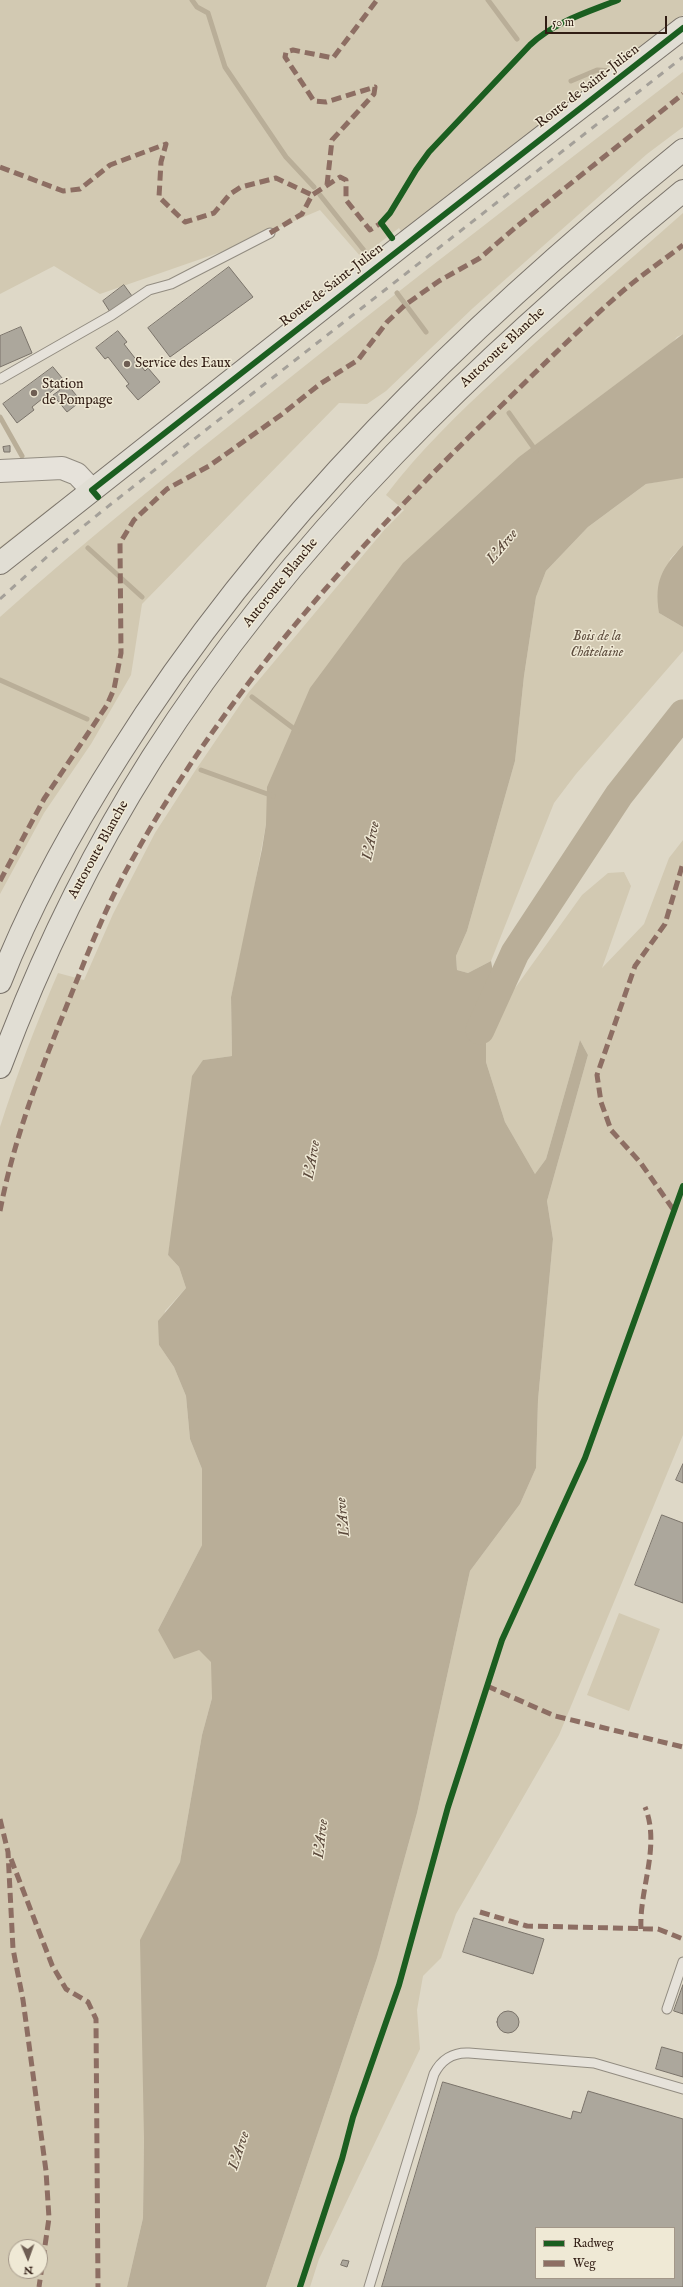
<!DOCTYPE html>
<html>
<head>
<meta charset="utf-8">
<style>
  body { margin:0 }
  #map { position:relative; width:683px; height:2287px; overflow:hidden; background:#ded8c7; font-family:"IM FELL English",serif }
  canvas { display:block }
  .legend { position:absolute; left:535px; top:2227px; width:140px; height:52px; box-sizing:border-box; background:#efe9d5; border:1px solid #a39788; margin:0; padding:5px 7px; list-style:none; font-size:12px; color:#311d14 }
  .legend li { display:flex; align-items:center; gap:8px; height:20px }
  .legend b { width:20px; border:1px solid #a39788 }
  .north { position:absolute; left:8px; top:2239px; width:40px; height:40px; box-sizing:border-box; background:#efe9d5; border:1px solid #a39788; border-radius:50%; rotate:178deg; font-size:11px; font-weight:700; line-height:16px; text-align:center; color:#311d14 }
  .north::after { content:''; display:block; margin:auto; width:14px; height:18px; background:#6e5e53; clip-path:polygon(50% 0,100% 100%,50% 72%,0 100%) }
  .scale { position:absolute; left:545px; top:16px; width:122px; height:18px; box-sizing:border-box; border:2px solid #311d14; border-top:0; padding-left:5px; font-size:12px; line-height:14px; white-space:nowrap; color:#311d14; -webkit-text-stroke:3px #efe9d5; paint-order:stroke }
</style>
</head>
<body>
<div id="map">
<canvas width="683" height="2287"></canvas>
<ul class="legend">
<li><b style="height:5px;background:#1b5e20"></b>Radweg</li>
<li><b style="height:5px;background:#8d6e63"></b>Weg</li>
</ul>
<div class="north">N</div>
<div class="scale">50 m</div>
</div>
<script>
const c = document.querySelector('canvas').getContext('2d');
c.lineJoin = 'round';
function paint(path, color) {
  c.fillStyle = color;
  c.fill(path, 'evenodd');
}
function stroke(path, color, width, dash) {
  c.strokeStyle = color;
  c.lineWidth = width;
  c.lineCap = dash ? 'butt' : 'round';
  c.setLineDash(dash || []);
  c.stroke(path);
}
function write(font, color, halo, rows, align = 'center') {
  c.font = font + ' "IM FELL English",serif';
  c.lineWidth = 3;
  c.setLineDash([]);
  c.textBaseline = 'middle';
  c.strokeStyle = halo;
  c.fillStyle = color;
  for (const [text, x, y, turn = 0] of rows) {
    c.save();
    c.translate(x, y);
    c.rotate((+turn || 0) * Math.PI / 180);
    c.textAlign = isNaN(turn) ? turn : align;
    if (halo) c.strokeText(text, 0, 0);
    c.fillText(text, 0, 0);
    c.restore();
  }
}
paint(new Path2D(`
  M 0,0 L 683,0 L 683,15 L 404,236 L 399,228 L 361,257 L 320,210 L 221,252 L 100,294 L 54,266 L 0,294 Z
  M 683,72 L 683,127 L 647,154 L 473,308 L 386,391 L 367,404 L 339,403 L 142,604 L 131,675 L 91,744 L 44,813 L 0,894 L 0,617 C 86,540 176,468 267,396 C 404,286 544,179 683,72 Z
  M 683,213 L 683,334 L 677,337 L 266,824 L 249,916 L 231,997 L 232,1056 L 203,1060 L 168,1255 L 179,1267 L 186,1288 L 165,1311 L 159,1345 L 174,1367 L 186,1396 L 190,1439 L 202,1469 L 202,1545 L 158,1630 L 199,1650 L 212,1662 L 212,1698 L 202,1735 L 180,1862 L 166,1893 L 144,2138 L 143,2218 L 127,2287 L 0,2287 L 0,1127 C 17,1074 36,1024 58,973 L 84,980 L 113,914 L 155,833 L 195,771 L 248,693 L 385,529 L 404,510 L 386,495 C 420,450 460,412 501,374 C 560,319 622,267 683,213 ZM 16,2247 L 40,2247 L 40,2271 L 16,2271 Z
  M 681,477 L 683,478 L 683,545 L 670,559 L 659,613 L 683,627 L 683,651 L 576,774 L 554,803 L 491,961 L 468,973 L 457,970 L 456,956 L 467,931 L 515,761 L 524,676 L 536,597 L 546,571 L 588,527 L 646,484 Z
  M 56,503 L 59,507 L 0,553 L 0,547 Z
  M 683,840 L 683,1435 L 559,1735 L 456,1914 L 441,1958 L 423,1976 L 417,2010 L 420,2049 L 319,2259 L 310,2287 L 266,2287 L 377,1958 L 417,1813 L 470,1571 L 520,1504 L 536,1468 L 538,1400 L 553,1239 L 547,1201 L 588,1055 L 580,1040 L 546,1159 L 535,1174 L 505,1122 L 486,1062 L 486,1034 L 500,1009 L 582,895 L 608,873 L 624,872 L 631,886 L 602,968 L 644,924 L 669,858 Z
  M 619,1613 L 660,1629 L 629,1711 L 587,1695 Z`), '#d2c9b2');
paint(new Path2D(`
  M 683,334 L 683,478 L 646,484 L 588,527 L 546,571 L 536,597 L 524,676 L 515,761 L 467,931 L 456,956 L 457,970 L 468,973 L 491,961 L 500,1009 L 486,1034 L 486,1062 L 505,1122 L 535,1174 L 546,1159 L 580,1040 L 588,1055 L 547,1201 L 553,1239 L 538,1400 L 536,1468 L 520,1504 L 470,1571 L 417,1813 L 377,1958 L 266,2287 L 127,2287 L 143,2218 L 144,2138 L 140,1940 L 180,1862 L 202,1735 L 212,1698 L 211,1662 L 199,1650 L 174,1659 L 158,1630 L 202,1545 L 202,1469 L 190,1439 L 186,1396 L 174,1367 L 159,1345 L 158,1321 L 186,1288 L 179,1267 L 168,1255 L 192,1076 L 203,1060 L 232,1056 L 231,997 L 262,849 L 266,824 L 267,787 L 310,688 L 403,563 L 519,457 Z
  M 683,545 L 683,627 L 659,613 C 654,580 662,569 683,545 Z`), '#b9ae98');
stroke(new Path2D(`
  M 192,0 L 197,7 L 208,13 L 225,67 L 286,157 L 314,187
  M 488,0 L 517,39
  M 571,81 L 597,70 L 614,71
  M 320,195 L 366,253
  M 397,293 L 426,332
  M 509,413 L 536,451
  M 0,417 L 22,456
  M 88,548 L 142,597
  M 0,680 L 87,719
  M 252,697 L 297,731
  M 201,770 L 273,796`), '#b9ae98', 5);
stroke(new Path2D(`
  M 480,1030 L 515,953 L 619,795 L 683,714`), '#b9ae98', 29);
const building = new Path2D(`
  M 229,267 L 253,297 L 170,357 L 148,328 Z
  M 124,285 L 132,296 L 110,312 L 103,301 Z
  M 21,327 L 32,353 L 0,367 L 0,336 Z
  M 118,331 L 127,342 L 124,344 L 145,371 L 148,368 L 160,382 L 138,400 L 126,386 L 129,384 L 108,357 L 105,359 L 96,348 Z
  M 53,367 L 81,401 L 67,412 L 53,395 L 60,390 L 57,387 L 32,407 L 34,410 L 17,423 L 3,404 Z
  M 10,446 L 10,452 L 4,452 L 3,447 Z
  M 683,1464 L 683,1483 L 676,1480 Z
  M 662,1515 L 683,1523 L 683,1603 L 635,1585 Z
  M 474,1918 L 544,1939 L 533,1974 L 463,1952 Z
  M 683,1985 L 683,2014 L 674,2011 Z
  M497 2022a11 11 0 1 1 22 0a11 11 0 1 1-22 0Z
  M 662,2047 L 683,2053 L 683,2077 L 656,2069 Z
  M 443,2082 L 571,2119 L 573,2111 L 581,2113 L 588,2091 L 683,2119 L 683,2287 L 382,2287 ZM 536,2228 L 674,2228 L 674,2278 L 536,2278 Z
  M 343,2260 L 349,2261 L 347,2267 L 341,2265 Z`);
paint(building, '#aca79c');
stroke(building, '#7a736a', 1);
const service = new Path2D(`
  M 0,379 L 112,315 L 149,290 L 171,284 L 270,233
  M 667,2009 L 683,1962
  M 369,2287 L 434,2074 C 441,2060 453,2052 469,2053 L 594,2063 L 683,2089`);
const tertiary = new Path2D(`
  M 0,471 L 62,468 L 77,474 L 92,490`);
const primary = new Path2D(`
  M 0,563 L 405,243 L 683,28`);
const motorway = new Path2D(`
  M 0,982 C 31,903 73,827 119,755 C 267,519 468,325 683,150
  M 0,1067 C 40,959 90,856 152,758 C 292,538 483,355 683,191`);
stroke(service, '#928c81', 11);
stroke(tertiary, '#928c81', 24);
stroke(primary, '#7a736a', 24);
stroke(motorway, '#7a736a', 24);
stroke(new Path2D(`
  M 300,2287 L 342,2159 L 353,2117 L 399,1985 L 448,1807 L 502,1640 L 585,1458 L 683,1186`), '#a4a099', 2.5, [1, 2]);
stroke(service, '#e6e2da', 9);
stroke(tertiary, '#e6e2da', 22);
stroke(primary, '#e1ded4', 22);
stroke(motorway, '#e1ded4', 22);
stroke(new Path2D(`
  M 0,599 L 59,546 L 106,508 L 683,57`), '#a4a099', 3, [7, 7]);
stroke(new Path2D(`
  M 0,167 L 63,191 L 80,189 L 110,165 L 166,144 L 161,162 L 159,197 L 185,222 L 214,213 L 230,194 L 241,187 L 276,178 L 312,195
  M 327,185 L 332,140 L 374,94 L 375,87 L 326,102 L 314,101 L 285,57 L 286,52 L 293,50 L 333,58 L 377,0
  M 270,233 L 302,214 L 312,195 L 340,177 L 346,180 L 346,200 L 370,230 L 381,223
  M 0,881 L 44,799 L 107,705 L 114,689 L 121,653 L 120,543 L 134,520 L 167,489 L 209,466 L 281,415 L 320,384 L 358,360 L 387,322 L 405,305 L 439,281 L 480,258 L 516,227 L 683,94
  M 673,1209 L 640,1162 L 611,1130 L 601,1102 L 597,1075 L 635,966 L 665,924 L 683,863
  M 0,1211 C 13,1143 37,1079 63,1015 C 84,963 104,909 132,860 C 222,698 340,565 471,435 C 519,389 566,341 616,297 C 637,278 661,262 683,245
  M 487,1686 L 555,1716 L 683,1747
  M 0,1819 L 8,1852 L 13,1949 L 23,2000 L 46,2171 L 49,2218 L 39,2287
  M 11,1859 L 52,1965 L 66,1989 L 88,2002 L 96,2019 L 98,2287
  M 480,1912 L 527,1926 L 658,1929 L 683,1939
  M 641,1929 C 639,1889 661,1846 645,1807`), '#8d6e63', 5, [10, 5]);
stroke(new Path2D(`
  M 392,238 L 381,223 L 390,213 L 416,170 L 429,152 L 530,45 C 554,22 588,12 618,0
  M 98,497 L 92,490 L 683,28
  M 300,2287 L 342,2159 L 353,2117 L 399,1985 L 448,1807 L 502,1640 L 585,1458 L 683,1186`), '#1b5e20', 6);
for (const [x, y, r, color] of [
  [127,364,4,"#6e5e53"],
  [34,393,4,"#6e5e53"]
]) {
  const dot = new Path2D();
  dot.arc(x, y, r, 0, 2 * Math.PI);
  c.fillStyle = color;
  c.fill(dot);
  stroke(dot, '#efe9d5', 1.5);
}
write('14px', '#311d14', '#efe9d5', [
  ["Route de Saint-Julien",588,87,-38],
  ["Route de Saint-Julien",332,286,-38],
  ["Autoroute Blanche",503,348,-43],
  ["Autoroute Blanche",281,583,-51],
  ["Autoroute Blanche",99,850,-61]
]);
write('14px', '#311d14', '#efe9d5', [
  ["Service des Eaux",135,364],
  ["Station",42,385],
  ["de Pompage",42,401]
], 'left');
write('italic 14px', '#5e4d3e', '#efe9d5', [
  ["Bois de la",597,637],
  ["Châtelaine",597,653]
]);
write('italic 15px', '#5b493b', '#efe9d5', [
  ["L'Arve",503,547,-50],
  ["L'Arve",372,841,-78],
  ["L'Arve",313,1160,-80],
  ["L'Arve",344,1517,-96],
  ["L'Arve",322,1839,-83],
  ["L'Arve",240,2151,-72]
]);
</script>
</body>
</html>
